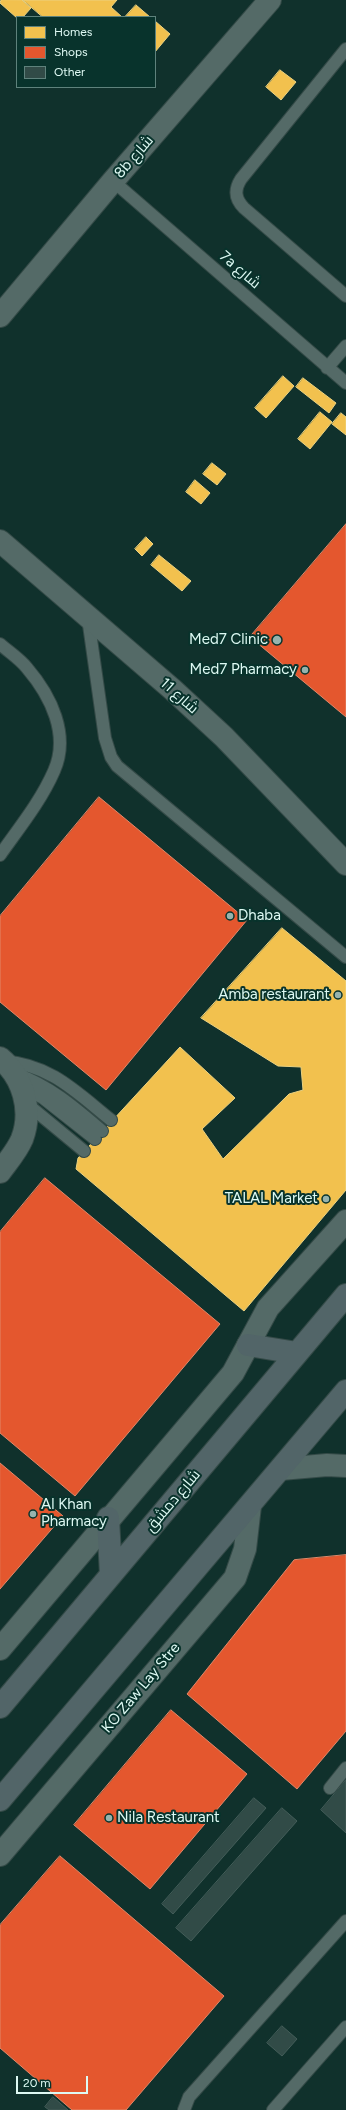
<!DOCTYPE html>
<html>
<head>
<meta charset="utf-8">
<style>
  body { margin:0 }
  #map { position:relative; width:346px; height:2110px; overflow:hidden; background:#10312c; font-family:Figtree,sans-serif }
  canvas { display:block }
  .legend { position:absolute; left:16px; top:16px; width:140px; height:72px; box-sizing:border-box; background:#08332c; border:1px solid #5e827c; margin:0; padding:5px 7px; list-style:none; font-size:12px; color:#def9f3 }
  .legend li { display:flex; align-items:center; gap:8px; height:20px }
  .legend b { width:20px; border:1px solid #5e827c }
  .scale { position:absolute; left:16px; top:2076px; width:72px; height:18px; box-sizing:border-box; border:2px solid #def9f3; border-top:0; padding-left:5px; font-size:12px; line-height:14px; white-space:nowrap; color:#def9f3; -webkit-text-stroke:3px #08332c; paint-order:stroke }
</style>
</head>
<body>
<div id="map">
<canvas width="346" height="2110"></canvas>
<ul class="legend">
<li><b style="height:11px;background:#f2c14e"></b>Homes</li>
<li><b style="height:11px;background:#e4572e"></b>Shops</li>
<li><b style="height:11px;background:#314b47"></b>Other</li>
</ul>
<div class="scale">20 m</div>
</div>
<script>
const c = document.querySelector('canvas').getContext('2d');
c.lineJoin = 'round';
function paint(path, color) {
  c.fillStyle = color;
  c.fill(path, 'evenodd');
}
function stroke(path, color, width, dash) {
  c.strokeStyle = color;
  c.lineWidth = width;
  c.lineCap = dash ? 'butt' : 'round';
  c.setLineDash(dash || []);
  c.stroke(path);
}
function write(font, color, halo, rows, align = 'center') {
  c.font = font + ' Figtree,Cairo,sans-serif';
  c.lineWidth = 4;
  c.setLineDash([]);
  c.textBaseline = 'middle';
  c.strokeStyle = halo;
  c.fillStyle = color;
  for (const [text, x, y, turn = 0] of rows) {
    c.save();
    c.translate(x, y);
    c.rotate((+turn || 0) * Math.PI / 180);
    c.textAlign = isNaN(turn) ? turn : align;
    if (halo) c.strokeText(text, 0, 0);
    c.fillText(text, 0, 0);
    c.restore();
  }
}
const homes = new Path2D(`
  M 22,0 L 31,8 L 23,17 L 17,18 L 0,3 L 1,0 Z
  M 23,0 L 117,0 L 111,7 L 122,17 L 43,17 Z
  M 136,5 L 150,17 L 125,17 Z
  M 155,21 L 170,34 L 155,52 Z
  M 280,70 L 296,82 L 281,100 L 266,87 Z
  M 283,376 L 294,386 L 266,418 L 255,408 Z
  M 303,378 L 336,403 L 329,413 L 296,387 Z
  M 320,412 L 332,422 L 310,449 L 298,439 Z
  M 341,413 L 346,417 L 346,435 L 332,424 Z
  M 212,463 L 226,474 L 217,485 L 203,474 Z
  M 195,480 L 210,493 L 201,504 L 186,492 Z
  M 146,537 L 153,544 L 142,556 L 135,549 Z
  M 159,555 L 191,581 L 182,591 L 151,565 Z
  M 282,928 L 346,981 L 346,1190 L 244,1311 L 76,1169 L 78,1158 L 180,1047 L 235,1098 L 202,1129 L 223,1159 L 289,1094 L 303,1090 L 301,1067 L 278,1066 L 201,1018 Z`);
paint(homes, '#f2c14e');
stroke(homes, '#ecd280', 1);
const shops = new Path2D(`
  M 346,524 L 346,717 L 250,637 Z
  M 99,797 L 247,920 L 106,1090 L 0,1002 L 0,916 Z
  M 45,1178 L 220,1324 L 75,1496 L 0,1433 L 0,1232 Z
  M 0,1463 L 63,1516 L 0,1589 Z
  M 346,1555 L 346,1731 L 297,1789 L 187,1694 L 294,1560 Z
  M 171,1710 L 247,1774 L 150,1889 L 74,1825 Z
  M 60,1856 L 224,1996 L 126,2110 L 72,2110 L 0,2048 L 0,1925 Z`);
paint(shops, '#e4572e');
stroke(shops, '#e28869', 1);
const building = new Path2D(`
  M 346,1780 L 346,1833 L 321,1810 Z
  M 254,1798 L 266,1808 L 173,1914 L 162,1904 Z
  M 282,1808 L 297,1821 L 191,1941 L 176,1928 Z
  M 282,2026 L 297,2039 L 282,2056 L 267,2043 Z
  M 53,2097 L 68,2110 L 49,2110 L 45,2107 Z`);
paint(building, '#314b47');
stroke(building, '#445d59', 1);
const service = new Path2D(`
  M 346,49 L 241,179 C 234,190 235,199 244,208 L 346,296
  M 113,181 L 346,383
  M 327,368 L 346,346
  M 88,618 L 105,738 L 111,757 L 117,766 L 346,957
  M 0,644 C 9,652 20,659 27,668 C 51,696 70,735 54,771 C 41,801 19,828 0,855
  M 3,1061 C 51,1065 75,1091 111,1120
  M 16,1074 C 50,1086 75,1108 102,1131
  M 22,1087 L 43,1098 L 95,1139
  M 26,1103 L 84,1151
  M 330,1788 L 346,1768
  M 184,2110 L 189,2097 L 346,1921
  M 273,2110 L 346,2027`);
const minor = new Path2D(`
  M 0,316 L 113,181 L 270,0
  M 0,541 L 172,689 L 224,737 L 346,864
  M 0,1058 C 23,1077 33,1110 22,1139 C 17,1151 8,1161 0,1172
  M 281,1469 L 327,1465 L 346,1466
  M 0,1649 L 233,1373 L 268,1308 L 346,1221
  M 0,1855 L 235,1578 L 245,1549 L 250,1506`);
const primary = new Path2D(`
  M 248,1345 L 297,1353
  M 108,1518 L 111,1575
  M 0,1707 L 346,1295
  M 0,1800 L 346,1391`);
stroke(service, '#344a47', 14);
stroke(minor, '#344a47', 24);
stroke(primary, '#344a47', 24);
stroke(service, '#546a67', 12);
stroke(minor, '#546a67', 22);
stroke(primary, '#526568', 22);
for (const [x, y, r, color] of [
  [277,640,5,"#96b3ad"],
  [305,670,4,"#96b3ad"],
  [230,916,4,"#96b3ad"],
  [338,995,4,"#96b3ad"],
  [326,1199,4,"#96b3ad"],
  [33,1514,4,"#96b3ad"],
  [109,1818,4,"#96b3ad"]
]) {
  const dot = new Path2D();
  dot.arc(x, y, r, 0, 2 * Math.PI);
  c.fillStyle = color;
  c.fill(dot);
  stroke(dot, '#08332c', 1.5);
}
write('15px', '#def9f3', '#08332c', [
  ["8b شارع",134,157,-49],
  ["7a شارع",240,270,41],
  ["شارع 11",179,696,42],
  ["شارع دمشق",173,1501,-50],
  ["KO Zaw Lay Stre",141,1688,-50]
]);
write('15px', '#def9f3', '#08332c', [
  ["Med7 Clinic",268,640],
  ["Med7 Pharmacy",297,670],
  ["Dhaba",238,916,"left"],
  ["Amba restaurant",330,995],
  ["TALAL Market",318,1199],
  ["Al Khan",41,1505,"left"],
  ["Pharmacy",41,1522,"left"],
  ["Nila Restaurant",117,1818,"left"]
], 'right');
</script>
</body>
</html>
